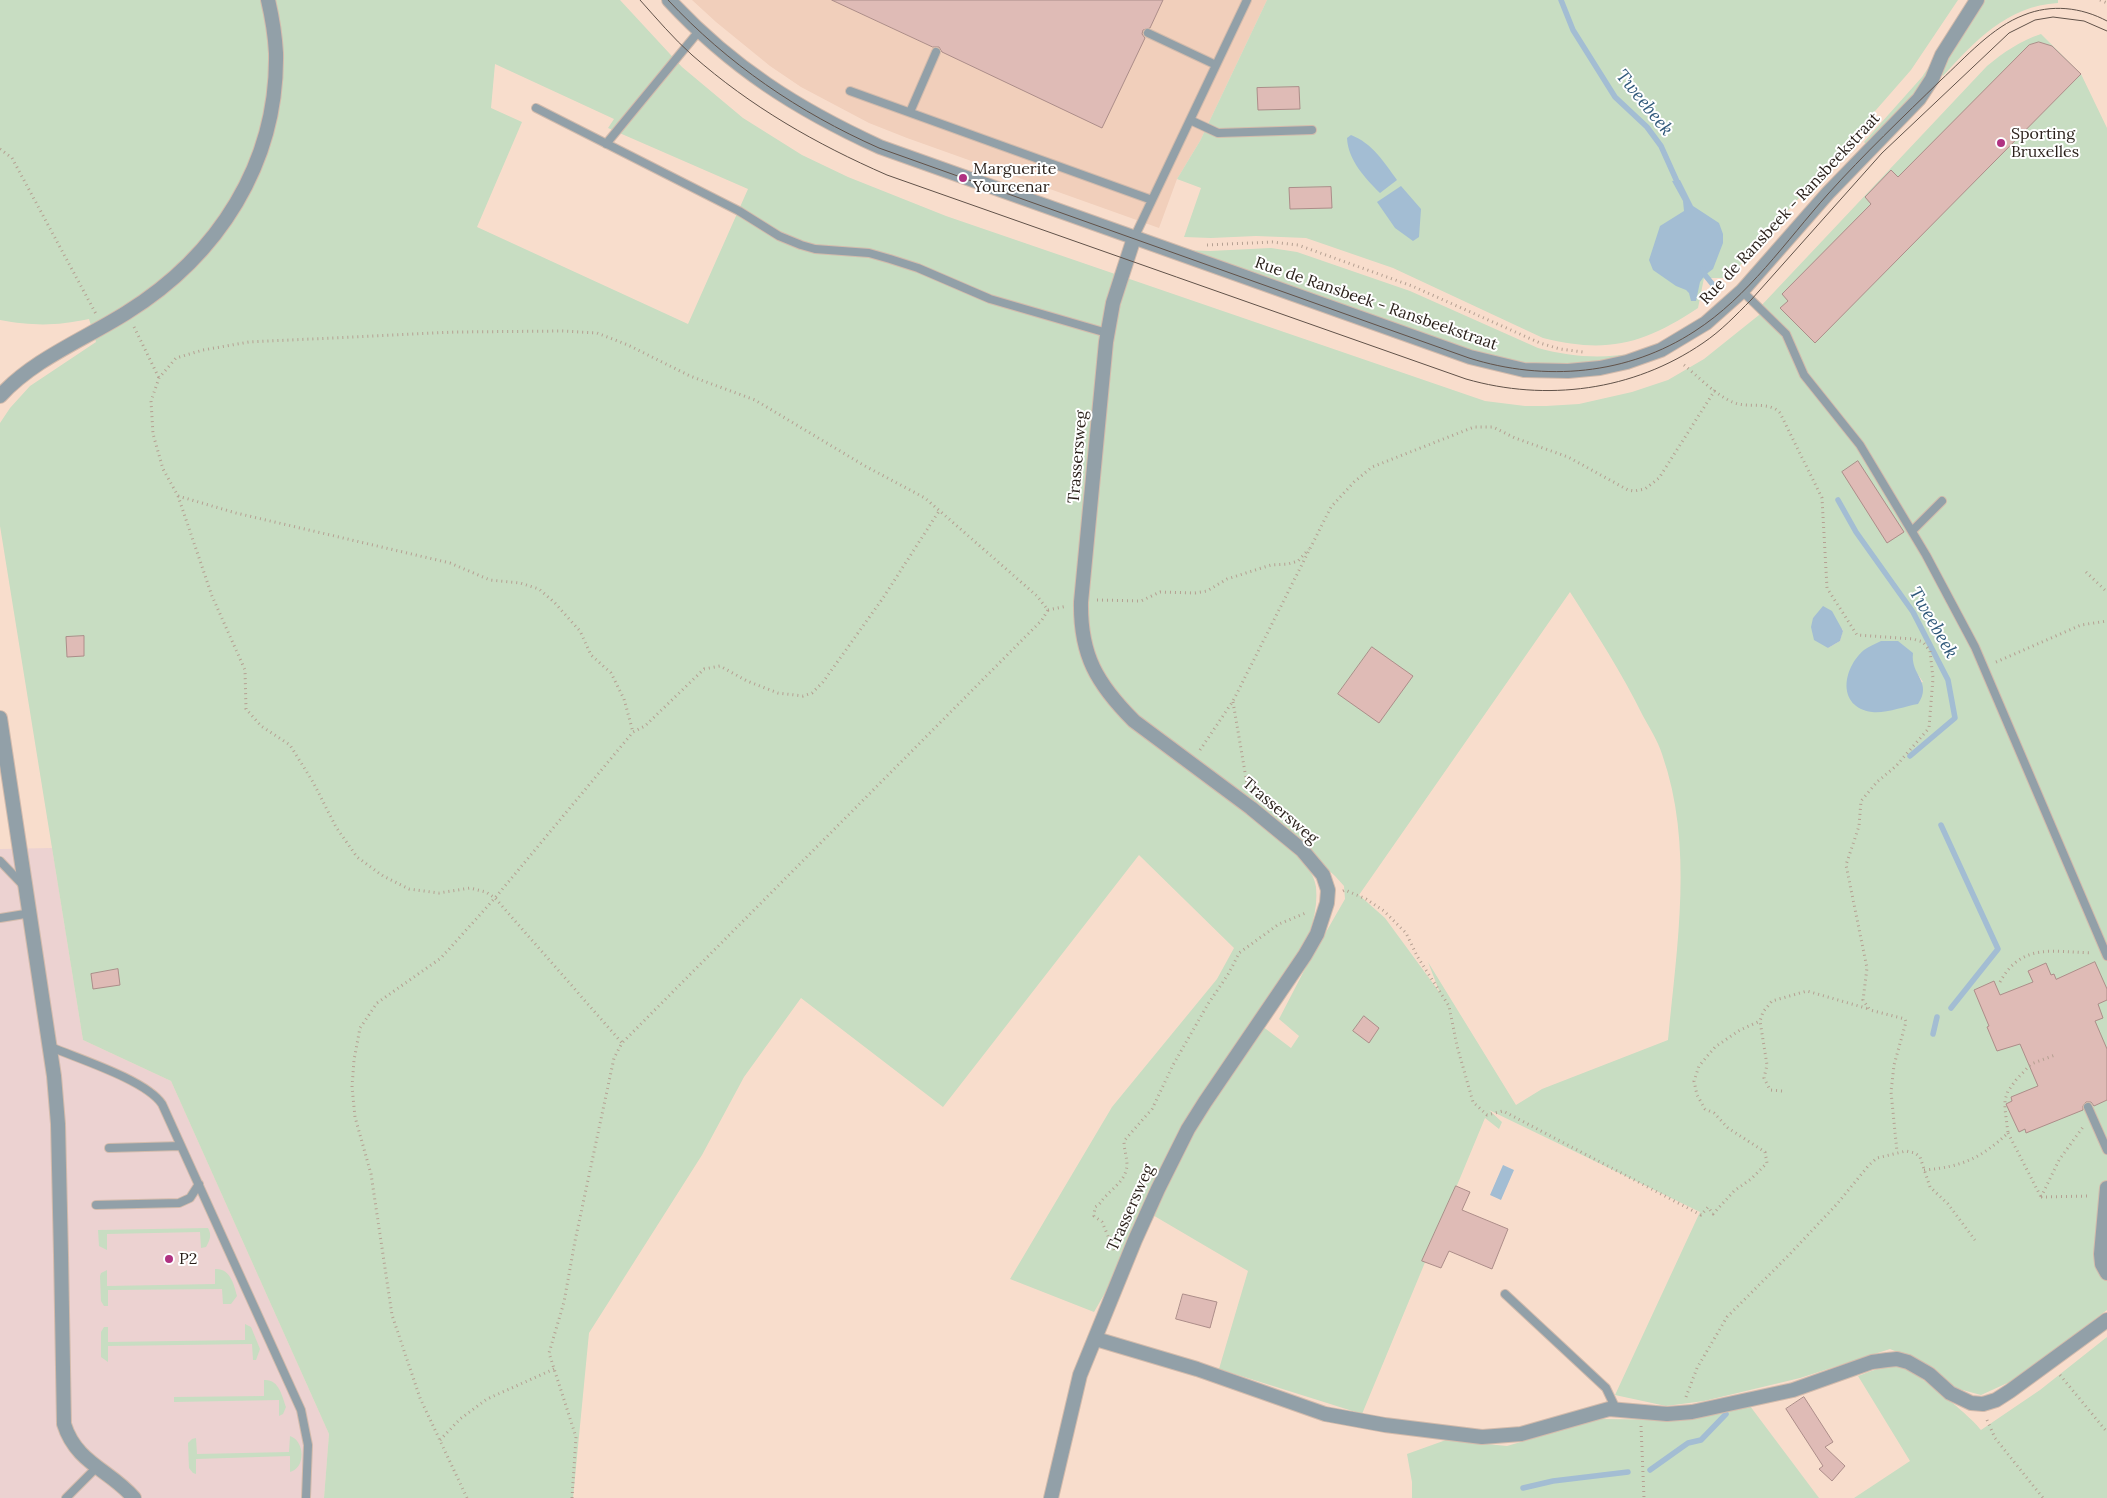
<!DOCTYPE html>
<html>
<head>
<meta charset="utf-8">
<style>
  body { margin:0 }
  canvas { display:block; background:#f8ddcc }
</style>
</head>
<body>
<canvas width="2107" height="1498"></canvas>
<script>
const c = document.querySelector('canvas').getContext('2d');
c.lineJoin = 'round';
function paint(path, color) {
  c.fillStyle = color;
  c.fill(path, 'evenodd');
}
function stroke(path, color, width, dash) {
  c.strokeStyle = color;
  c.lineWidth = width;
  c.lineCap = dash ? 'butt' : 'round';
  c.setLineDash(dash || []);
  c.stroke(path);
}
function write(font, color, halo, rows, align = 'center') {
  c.font = font + ' Lora,serif';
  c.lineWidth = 4;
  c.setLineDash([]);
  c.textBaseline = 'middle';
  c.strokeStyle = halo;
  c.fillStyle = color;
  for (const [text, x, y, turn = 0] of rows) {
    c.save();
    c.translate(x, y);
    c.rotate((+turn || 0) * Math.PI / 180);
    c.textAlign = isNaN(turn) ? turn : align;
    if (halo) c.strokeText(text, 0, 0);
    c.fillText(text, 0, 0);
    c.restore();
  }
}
paint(new Path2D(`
  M 692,0 L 1267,0 L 1200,141 L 1177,179 L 1159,228 L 907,138 L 869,123 L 801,87 L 770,66 L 716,22 Z`), '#f1cfbb');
paint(new Path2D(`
  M 52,848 L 83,1040 L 171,1081 L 329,1434 L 324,1498 L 0,1498 L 0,849 Z`), '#ecd2d1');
paint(new Path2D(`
  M 0,0 L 620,0 L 682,67 L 743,118 L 802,155 L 848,177 L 946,216 L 1485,401 L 1525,406 L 1546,406 L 1579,404 L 1632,392 L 1668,380 L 1704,359 L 1759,315 L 1759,308 L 1987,66 C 2004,52 2020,41 2041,34 L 2081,74 L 2107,128 L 2107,1310 L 2014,1380 L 1981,1395 L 1955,1388 L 1933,1367 L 1890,1349 L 1800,1378 L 1704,1401 L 1666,1406 L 1615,1395 L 1700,1212 L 1489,1110 L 1502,1122 L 1499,1129 L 1485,1118 L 1362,1414 L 1219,1369 L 1248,1271 L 1151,1214 L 1094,1312 L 1010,1279 L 1112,1107 L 1217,979 L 1234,948 L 1139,855 L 943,1107 L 801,998 L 744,1077 L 702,1155 L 589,1333 L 573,1498 L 324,1498 L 329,1434 L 171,1081 L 83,1040 L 0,526 L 0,423 L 10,408 L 30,386 L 96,342 L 89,319 C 56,326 33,326 0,320 ZM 495,64 L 614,119 L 608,128 L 748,189 L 688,324 L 477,227 L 522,122 L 491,108 ZM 1570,592 C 1596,633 1622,673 1643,716 C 1650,729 1658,741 1662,754 C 1694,845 1677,945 1668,1040 L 1542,1089 L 1516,1105 L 1428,962 L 1440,993 L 1385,918 L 1359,895 ZM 1819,614 L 1843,630 L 1840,641 L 1828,648 L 1813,618 ZM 1912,659 L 1914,669 L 1923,682 L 1854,705 ZM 1295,851 L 1324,866 L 1335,876 L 1344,886 L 1345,899 L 1307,965 L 1279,1019 L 1299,1036 L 1291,1048 L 1262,1026 C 1283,987 1321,932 1316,887 C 1314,873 1304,862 1295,851 Z
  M 1267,0 L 1958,0 L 1911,70 L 1729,278 L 1704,278 L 1698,308 C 1644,344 1607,354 1543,338 L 1393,268 L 1306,238 L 1256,236 L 1211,238 L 1184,237 L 1201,188 L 1177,179 L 1200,141 Z
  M 1984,0 L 2058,0 L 2058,3 C 2007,6 1975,41 1943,76 L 1941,74 L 1944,65 Z
  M 1932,62 L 1924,84 L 1914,97 L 1866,144 L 1864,142 L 1922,77 Z
  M 1271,248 L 1297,252 L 1410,291 L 1538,348 C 1571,357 1601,359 1635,353 L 1598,363 L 1538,366 L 1484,356 L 1183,250 L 1210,251 Z
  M 208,1228 C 212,1235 210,1240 206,1247 L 201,1248 L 200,1232 L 107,1234 L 107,1250 L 99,1246 L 98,1230 Z
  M 215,1269 C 230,1268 234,1284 237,1296 L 231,1304 L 223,1304 L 222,1289 L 108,1290 L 108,1306 L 104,1306 L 101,1301 L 100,1276 L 101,1273 L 107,1270 L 107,1286 L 215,1284 Z
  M 245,1324 L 251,1327 L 260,1349 L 256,1360 L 253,1360 L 252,1344 L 108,1346 L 108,1362 L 101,1357 L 101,1332 L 104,1327 L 108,1327 L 108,1342 L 245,1340 Z
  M 2107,1337 L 2107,1498 L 1854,1498 L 1910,1461 L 1858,1376 C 1872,1371 1887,1364 1903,1368 C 1917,1372 1972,1417 1981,1430 L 2040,1390 Z
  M 264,1380 C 279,1379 282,1396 286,1407 L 283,1414 L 279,1416 L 279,1400 L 174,1402 L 174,1397 L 264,1396 Z
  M 1750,1406 L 1819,1498 L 1412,1498 L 1412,1482 L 1407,1454 L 1446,1440 L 1507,1446 L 1600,1419 L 1684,1420 Z
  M 290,1436 C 305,1441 306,1468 290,1472 L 290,1456 L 196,1459 L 196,1474 L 193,1473 L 189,1468 L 188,1443 L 192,1439 L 196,1438 L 197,1454 L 289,1452 Z`), '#c8ddc2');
paint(new Path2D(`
  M 1351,135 C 1372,143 1384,162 1397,180 L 1380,193 C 1365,178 1348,160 1347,138 Z
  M 1680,180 L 1693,206 L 1719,223 L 1723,234 L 1723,243 L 1713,269 L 1705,275 L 1700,282 L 1696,301 L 1691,301 L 1689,293 L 1686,290 L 1676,286 L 1653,270 L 1649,260 L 1660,226 L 1684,211 L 1683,201 L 1672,181 Z
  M 1401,186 L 1421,209 L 1419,237 L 1413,241 L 1395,228 L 1377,202 Z
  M 1823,606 L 1832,611 L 1843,631 L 1840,641 L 1828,648 L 1814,640 L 1811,627 L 1813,618 Z
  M 1881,641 L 1898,641 L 1913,653 C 1910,675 1933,682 1918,704 C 1906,706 1884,714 1872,712 C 1837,707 1842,669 1864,650 C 1868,647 1875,644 1881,641 Z
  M 1503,1165 L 1514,1170 L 1501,1200 L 1490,1195 Z`), '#a3bdd3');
stroke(new Path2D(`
  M 1561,0 L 1573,30 L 1615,97 L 1647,127 L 1661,146 L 1679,186
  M 1703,269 L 1705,275 L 1714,286
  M 1838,500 L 1856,532 L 1913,612 L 1948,680 L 1955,718 L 1910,756
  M 1941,825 L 1998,949 L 1951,1008
  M 1933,1034 L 1937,1017
  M 1650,1470 L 1688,1443 L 1701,1440 L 1726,1414
  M 1523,1488 L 1553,1481 L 1628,1472`), '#a3bdd3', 5.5);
const building = new Path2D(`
  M 832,0 L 1163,0 L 1150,28 L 1143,30 L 1142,34 L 1145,38 L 1102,128 L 942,52 L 939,47 L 933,47 Z
  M 2039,42 L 2052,46 L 2081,74 L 1815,343 L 1780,308 L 1788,301 L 1782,294 L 1871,204 L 1865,197 L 1891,170 L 1898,177 L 2029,45 Z
  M 1299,87 L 1300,109 L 1258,110 L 1257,88 Z
  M 1331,187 L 1332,208 L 1290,209 L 1289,188 Z
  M 1858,461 L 1904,532 L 1887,543 L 1842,472 Z
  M 84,636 L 84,656 L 67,657 L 66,637 Z
  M 1372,647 L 1413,676 L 1379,723 L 1338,694 Z
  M 2095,962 L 2107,989 L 2107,1000 L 2098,1004 L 2103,1018 L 2095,1021 L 2107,1049 L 2107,1100 L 2094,1106 L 2091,1102 L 2086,1102 L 2083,1106 L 2083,1110 L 2026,1133 L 2025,1129 L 2019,1132 L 2006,1104 L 2012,1101 L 2011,1097 L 2038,1086 L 2020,1044 L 1997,1051 L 1987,1027 L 1989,1026 L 1974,990 L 1994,981 L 2000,995 L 2033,982 L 2028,971 L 2046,963 L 2051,975 L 2054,974 L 2056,979 Z
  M 118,969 L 120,985 L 93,989 L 91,974 Z
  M 1364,1016 L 1379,1028 L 1369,1043 L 1353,1031 Z
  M 1456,1186 L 1470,1192 L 1462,1210 L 1508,1229 L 1492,1269 L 1449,1251 L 1441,1268 L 1422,1261 Z
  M 1183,1294 L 1217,1302 L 1210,1328 L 1176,1319 Z
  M 1804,1397 L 1833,1442 L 1825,1447 L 1845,1466 L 1832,1481 L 1819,1469 L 1823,1466 L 1786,1409 Z`);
paint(building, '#dfbbb6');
stroke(building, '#ac8d89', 1);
const service = new Path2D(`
  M 1148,33 L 1216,65
  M 850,91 L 1152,200 L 1247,0
  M 536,108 L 739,211 L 779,236 L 801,245 L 815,249 L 869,253 L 890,259 L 918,268 L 990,299 L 1107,333
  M 910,112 L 936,52
  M 1190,120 L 1218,133 L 1312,130
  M 606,144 L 699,31
  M 1134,238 L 1152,200
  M 1742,291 L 1786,334 L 1804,375 L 1860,445 L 1926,555 L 1975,647 L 2107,956
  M 1912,531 L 1942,501
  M 0,861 L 23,885
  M 0,918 L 31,913
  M 51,1047 C 79,1059 146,1080 162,1104 L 301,1410 L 308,1445 L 306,1498
  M 2088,1107 L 2107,1150
  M 109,1148 L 181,1146
  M 96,1205 L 179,1203 L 190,1198 L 199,1184
  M 1505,1294 L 1606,1388 L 1616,1409
  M 66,1498 L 96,1468`);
const minor = new Path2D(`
  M 669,0 C 731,67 797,109 880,147 L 1470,357 L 1524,370 L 1568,371 L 1600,368 L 1627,362 L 1661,350 L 1706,323 L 1742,291 L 1828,193 L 1919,99 L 1932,79 L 1942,55 L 1977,0
  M 0,396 C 34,359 83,340 126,313 C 218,256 278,163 276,53 C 275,35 272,17 268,0
  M 0,718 L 54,1076 L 58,1124 L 61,1255 L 64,1424 C 76,1463 110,1470 134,1498
  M 2107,1188 L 2101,1254 L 2102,1264 L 2107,1273
  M 1096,1339 L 1197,1369 L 1325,1414 L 1385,1425 L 1482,1437 L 1521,1434 L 1609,1409 L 1667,1414 L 1692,1412 L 1793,1390 L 1872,1362 L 1887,1360 L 1897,1359 L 1908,1362 L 1929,1374 L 1950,1393 L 1971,1403 L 1983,1404 L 1996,1400 L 2010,1391 L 2107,1320
  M 1051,1498 L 1080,1375 L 1135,1240 L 1158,1189 L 1188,1129 L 1205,1102 L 1305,955 L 1317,934 L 1327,903 L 1328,890 L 1323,875 L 1302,850 L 1251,808 L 1134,721 C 1097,684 1080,655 1081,602 L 1106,342 L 1113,303 L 1134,238`);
stroke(service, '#d3bbac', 10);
stroke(minor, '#d3bbac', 16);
stroke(new Path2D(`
  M 2100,0 L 2107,3
  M 0,149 L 12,158 L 96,314
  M 1207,245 L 1272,242 L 1298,245 L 1412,286 L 1540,343 L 1560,349 L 1583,352
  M 134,327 L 159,378
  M 1684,365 C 1699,377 1716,396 1735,403 C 1749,408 1770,401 1780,413 L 1822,498 L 1827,588 L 1857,635 L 1913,639 L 1923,642 L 1930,651 L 1933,678 L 1929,728 L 1896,766 L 1877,782 L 1861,801 L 1859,826 L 1846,865 L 1867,968 L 1863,1000 L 1870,1010 L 1905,1019 L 1906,1022 L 1894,1065 L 1891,1092 L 1897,1152
  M 178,496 L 236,513 L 450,563 L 490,580 L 520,583 L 539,589 L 554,602 L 580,631 L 591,655 L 611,673 L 624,699 L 633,732
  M 2086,572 L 2107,592
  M 1097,600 L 1141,601 L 1160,592 L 1195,593 L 1207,591 L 1227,579 L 1271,565 L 1288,564 L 1298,561 L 1309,549
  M 1048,610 L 1067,606
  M 1996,662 L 2081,625 L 2107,621
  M 1233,702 L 1247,784
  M 1200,750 L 1233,701 L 1331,507 L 1354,482 L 1372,467 L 1474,427 L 1493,427 L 1515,438 L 1568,457 L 1628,490 L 1634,491 L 1645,489 L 1659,478 L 1715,390
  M 1343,891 L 1345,890 L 1366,899 L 1384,911 L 1406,933 L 1417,956 L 1449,1006 L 1457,1046 L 1473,1102 L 1487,1115 L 1503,1111 L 1701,1215 L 1708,1207 L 1713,1214 L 1734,1191 L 1751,1179 L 1767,1163 L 1765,1152 L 1728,1128 L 1714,1113 L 1705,1109 L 1697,1095 L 1694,1081 L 1699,1066 L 1715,1047 L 1740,1030 L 1760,1021
  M 2000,982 C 2022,942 2054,952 2093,953
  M 1782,1091 L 1770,1090 L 1764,1078 L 1767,1065 L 1760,1021 L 1763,1012 L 1772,1001 L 1807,991 L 1869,1009
  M 2008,1133 L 2041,1197
  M 1924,1170 C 1962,1167 1981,1158 2008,1133 L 2005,1109 L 2005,1100 L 2008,1091 L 2016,1080 L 2031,1064 L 2055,1055
  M 2041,1197 L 2059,1160 L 2083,1127
  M 2041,1197 L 2090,1196
  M 1114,1250 L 1102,1222 L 1094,1216 L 1095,1207 C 1101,1204 1101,1201 1105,1197 C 1114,1187 1126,1180 1127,1165 C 1127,1157 1124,1150 1124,1141 L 1152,1109 L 1173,1065 L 1208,1004 L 1229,973 L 1239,953 L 1279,924 L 1308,912
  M 2060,1375 L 2107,1432
  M 1686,1397 L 1697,1368 L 1727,1317 L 1788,1256 L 1837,1204 L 1869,1165 L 1877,1158 L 1906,1151 L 1915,1153 L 1920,1157 L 1930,1187 L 1948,1204 L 1975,1240
  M 1987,1420 L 1995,1438 L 2043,1498
  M 1641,1426 L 1644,1498
  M 440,1440 L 460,1419 L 487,1399 L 554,1369
  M 467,1498 L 420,1398 L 392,1315 L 371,1174 L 355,1117 L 352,1087 L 354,1060 L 360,1028 L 377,1003 L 441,958 L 495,898 L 633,732 L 645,726 L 704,669 L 720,666 L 747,681 L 778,693 L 803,696 L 812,693 L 823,682 L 883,598 L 939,511
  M 572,1498 L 576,1437 L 549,1353 L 564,1302 L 575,1241 L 614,1058 L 622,1043 L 1042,620 L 1048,610 L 1037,596 L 925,498 L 865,466 L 755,400 L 690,376 L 628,345 L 597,333 L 563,331 L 455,332 L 249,342 L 203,350 L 176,358 L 159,378 L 151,401 L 153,434 L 163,469 L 178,496 L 212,596 L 245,670 L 246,709 L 261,726 L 290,745 L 313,782 L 336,827 L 357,857 L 383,876 L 409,889 L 439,893 L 470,888 L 486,892 L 495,898 L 622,1043`), '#b5a092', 3, [1, 4]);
stroke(service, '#92a0a8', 8);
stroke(minor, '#92a0a8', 14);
stroke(new Path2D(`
  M 640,0 C 657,19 673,38 692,55 C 751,107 816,144 887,175 L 1466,379 C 1546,402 1633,391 1703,343 C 1721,331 1736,315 1751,300 L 1882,153 L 2009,33 L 2035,20 L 2053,17 L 2084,21 L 2107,31
  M 668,0 C 728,64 798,112 879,148 L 1469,358 C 1545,382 1628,375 1695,331 C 1748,297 1786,241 1828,194 C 1864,154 1903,117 1941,80 C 1966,57 1992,27 2024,15 C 2051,4 2081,7 2107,21`), '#615249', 1);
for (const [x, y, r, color] of [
  [2001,143,5,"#b03282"],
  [963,178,5,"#b03282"],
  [169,1259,5,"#b03282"]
]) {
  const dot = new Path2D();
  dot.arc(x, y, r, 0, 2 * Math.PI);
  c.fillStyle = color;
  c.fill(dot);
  stroke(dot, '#fff', 2);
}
write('16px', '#291f19', '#fff', [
  ["Sporting",2011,134],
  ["Bruxelles",2011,152],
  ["Marguerite",973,169],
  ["Yourcenar",973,187],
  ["P2",179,1259]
], 'left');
write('16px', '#291f19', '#fff', [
  ["Rue de Ransbeek - Ransbeekstraat",1790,209,-47],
  ["Rue de Ransbeek - Ransbeekstraat",1376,304,19],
  ["Trassersweg",1078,457,-85],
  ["Trassersweg",1280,811,40],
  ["Trassersweg",1131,1208,-66]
]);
write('italic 18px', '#2f587a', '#fff', [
  ["Tweebeek",1644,103,51],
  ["Tweebeek",1933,623,60]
]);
</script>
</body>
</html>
